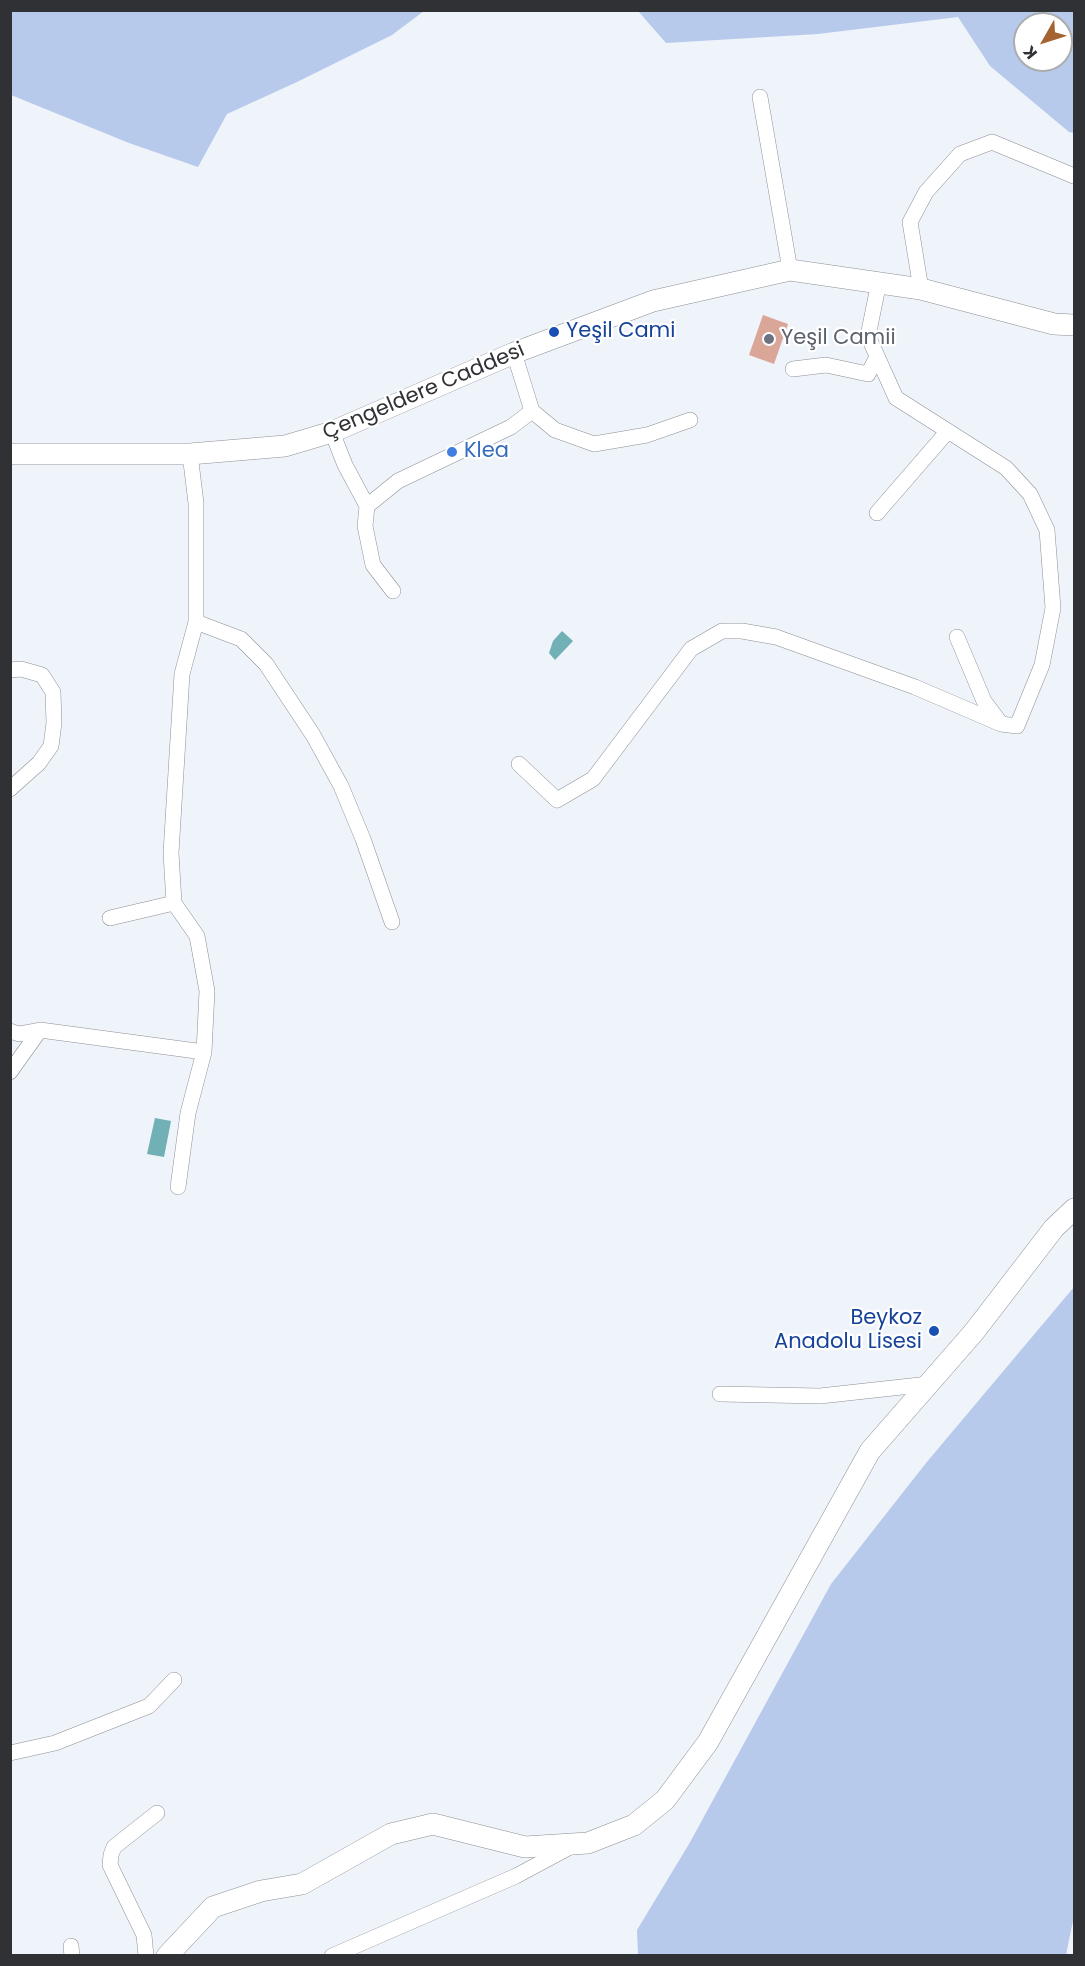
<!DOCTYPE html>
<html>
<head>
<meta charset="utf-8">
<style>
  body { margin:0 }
  #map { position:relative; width:1085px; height:1966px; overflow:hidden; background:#eff3fa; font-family:Poppins,sans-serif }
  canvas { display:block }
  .frame { position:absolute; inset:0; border:12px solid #303134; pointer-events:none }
  .north { position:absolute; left:1013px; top:12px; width:60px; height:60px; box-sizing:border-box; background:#fff; border:2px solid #acadae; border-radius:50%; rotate:231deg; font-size:16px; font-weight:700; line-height:24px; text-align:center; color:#303134 }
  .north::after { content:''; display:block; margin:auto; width:21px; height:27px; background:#a66332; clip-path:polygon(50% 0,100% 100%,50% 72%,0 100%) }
</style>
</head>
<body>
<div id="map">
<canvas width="1085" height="1966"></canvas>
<div class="frame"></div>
<div class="north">K</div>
</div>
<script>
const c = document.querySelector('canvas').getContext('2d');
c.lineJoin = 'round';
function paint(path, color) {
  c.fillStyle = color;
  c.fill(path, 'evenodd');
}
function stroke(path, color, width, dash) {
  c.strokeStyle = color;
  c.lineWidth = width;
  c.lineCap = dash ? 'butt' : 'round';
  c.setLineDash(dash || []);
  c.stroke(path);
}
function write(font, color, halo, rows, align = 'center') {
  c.font = font + ' Poppins,sans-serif';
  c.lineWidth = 4.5;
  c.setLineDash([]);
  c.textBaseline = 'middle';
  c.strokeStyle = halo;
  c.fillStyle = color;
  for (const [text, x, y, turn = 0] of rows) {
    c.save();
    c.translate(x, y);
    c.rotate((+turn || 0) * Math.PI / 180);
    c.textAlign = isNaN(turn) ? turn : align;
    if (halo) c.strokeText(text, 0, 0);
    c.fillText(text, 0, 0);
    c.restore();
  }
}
paint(new Path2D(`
  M 10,11 L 11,10 L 424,11 L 392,35 L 297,82 L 227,114 L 198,167 L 129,143 L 11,95 Z
  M 638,11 L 1074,11 L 1074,133 L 1069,132 L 990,66 L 958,17 L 818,34 L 666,43 ZM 1025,24 L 1061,24 L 1061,60 L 1025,60 Z
  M 1074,1287 L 1074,1916 L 1066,1955 L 638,1955 L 637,1930 L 689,1844 L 831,1584 L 926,1463 Z`), '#b8caec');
paint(new Path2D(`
  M 562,631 L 573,641 L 555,660 L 549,653 L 553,641 Z
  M 155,1118 L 171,1121 L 164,1157 L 147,1154 Z`), '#71b0b5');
paint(new Path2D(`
  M 763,315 L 788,324 L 774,364 L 749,355 Z`), '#daa697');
const street = new Path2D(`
  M 760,97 L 790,270
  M 921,289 L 910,222 L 926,192 L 960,154 L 992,142 L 1074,176
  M 514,353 L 532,411 L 555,430 L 594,444 L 647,435 L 690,420
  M 793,369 L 826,365 L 868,374 L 877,357
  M 332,432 L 345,465 L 367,506
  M 877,513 L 948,431
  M 393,591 L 373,565 L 365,526 L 367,506 L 398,481 L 511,427 L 532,411
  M 196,622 L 241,639 L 266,664 L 313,735 L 341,786 L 363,839 L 392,922
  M 957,637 L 984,701 L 999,721
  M 10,670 L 21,669 L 42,675 L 53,692 L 54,723 L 51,746 L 39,763 L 10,789
  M 519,764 L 557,800 L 593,779 L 691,649 L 722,631 L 742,631 L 776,637 L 915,687 L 1001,724 L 1017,726 L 1042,665 L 1053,608 L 1047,530 L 1030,494 L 1006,468 L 896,398 L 868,336 L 879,282
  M 110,918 L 174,903
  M 10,1031 L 19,1034 L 40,1030 L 204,1052
  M 10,1072 L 40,1030
  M 178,1187 L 188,1113 L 204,1052 L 207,991 L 197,936 L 174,903 L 171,853 L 182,674 L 196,622 L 196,503 L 190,454
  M 720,1394 L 820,1396 L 929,1384
  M 10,1753 L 55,1743 L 149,1706 L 174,1680
  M 71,1946 L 72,1956
  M 146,1956 L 144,1935 L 110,1865 L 111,1855 L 114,1847 L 157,1813
  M 332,1956 L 516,1876 L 572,1846`);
const secondary = new Path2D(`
  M 10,454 L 190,454 L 285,446 L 332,432 L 514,353 L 653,301 L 790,270 L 921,289 L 1054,324 L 1074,325
  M 167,1956 L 213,1907 L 261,1891 L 302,1884 L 391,1834 L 433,1824 L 525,1847 L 588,1843 L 634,1825 L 665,1800 L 708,1742 L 870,1451 L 974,1332 L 1054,1228 L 1074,1209`);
stroke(street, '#8c8f95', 16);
stroke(secondary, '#8c8f95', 22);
stroke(street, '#fff', 15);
stroke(secondary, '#fff', 21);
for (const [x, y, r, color] of [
  [554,332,6,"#1a4fb4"],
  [769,339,6,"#6b7280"],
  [452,452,6,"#3f7fe0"],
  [934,1331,6,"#1a4fb4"]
]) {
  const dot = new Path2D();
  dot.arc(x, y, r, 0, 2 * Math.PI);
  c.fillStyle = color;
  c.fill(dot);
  stroke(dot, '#fff', 2);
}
write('21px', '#164399', '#fff', [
  ["Yeşil Cami",566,332],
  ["Beykoz",922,1319,"right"],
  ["Anadolu Lisesi",922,1343,"right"]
], 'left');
write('21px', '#5b616d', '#fff', [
  ["Yeşil Camii",781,339]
], 'left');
write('21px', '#303134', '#fff', [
  ["Çengeldere Caddesi",424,392,-23]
]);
write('21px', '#366cbe', '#fff', [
  ["Klea",464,452]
], 'left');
</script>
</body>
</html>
